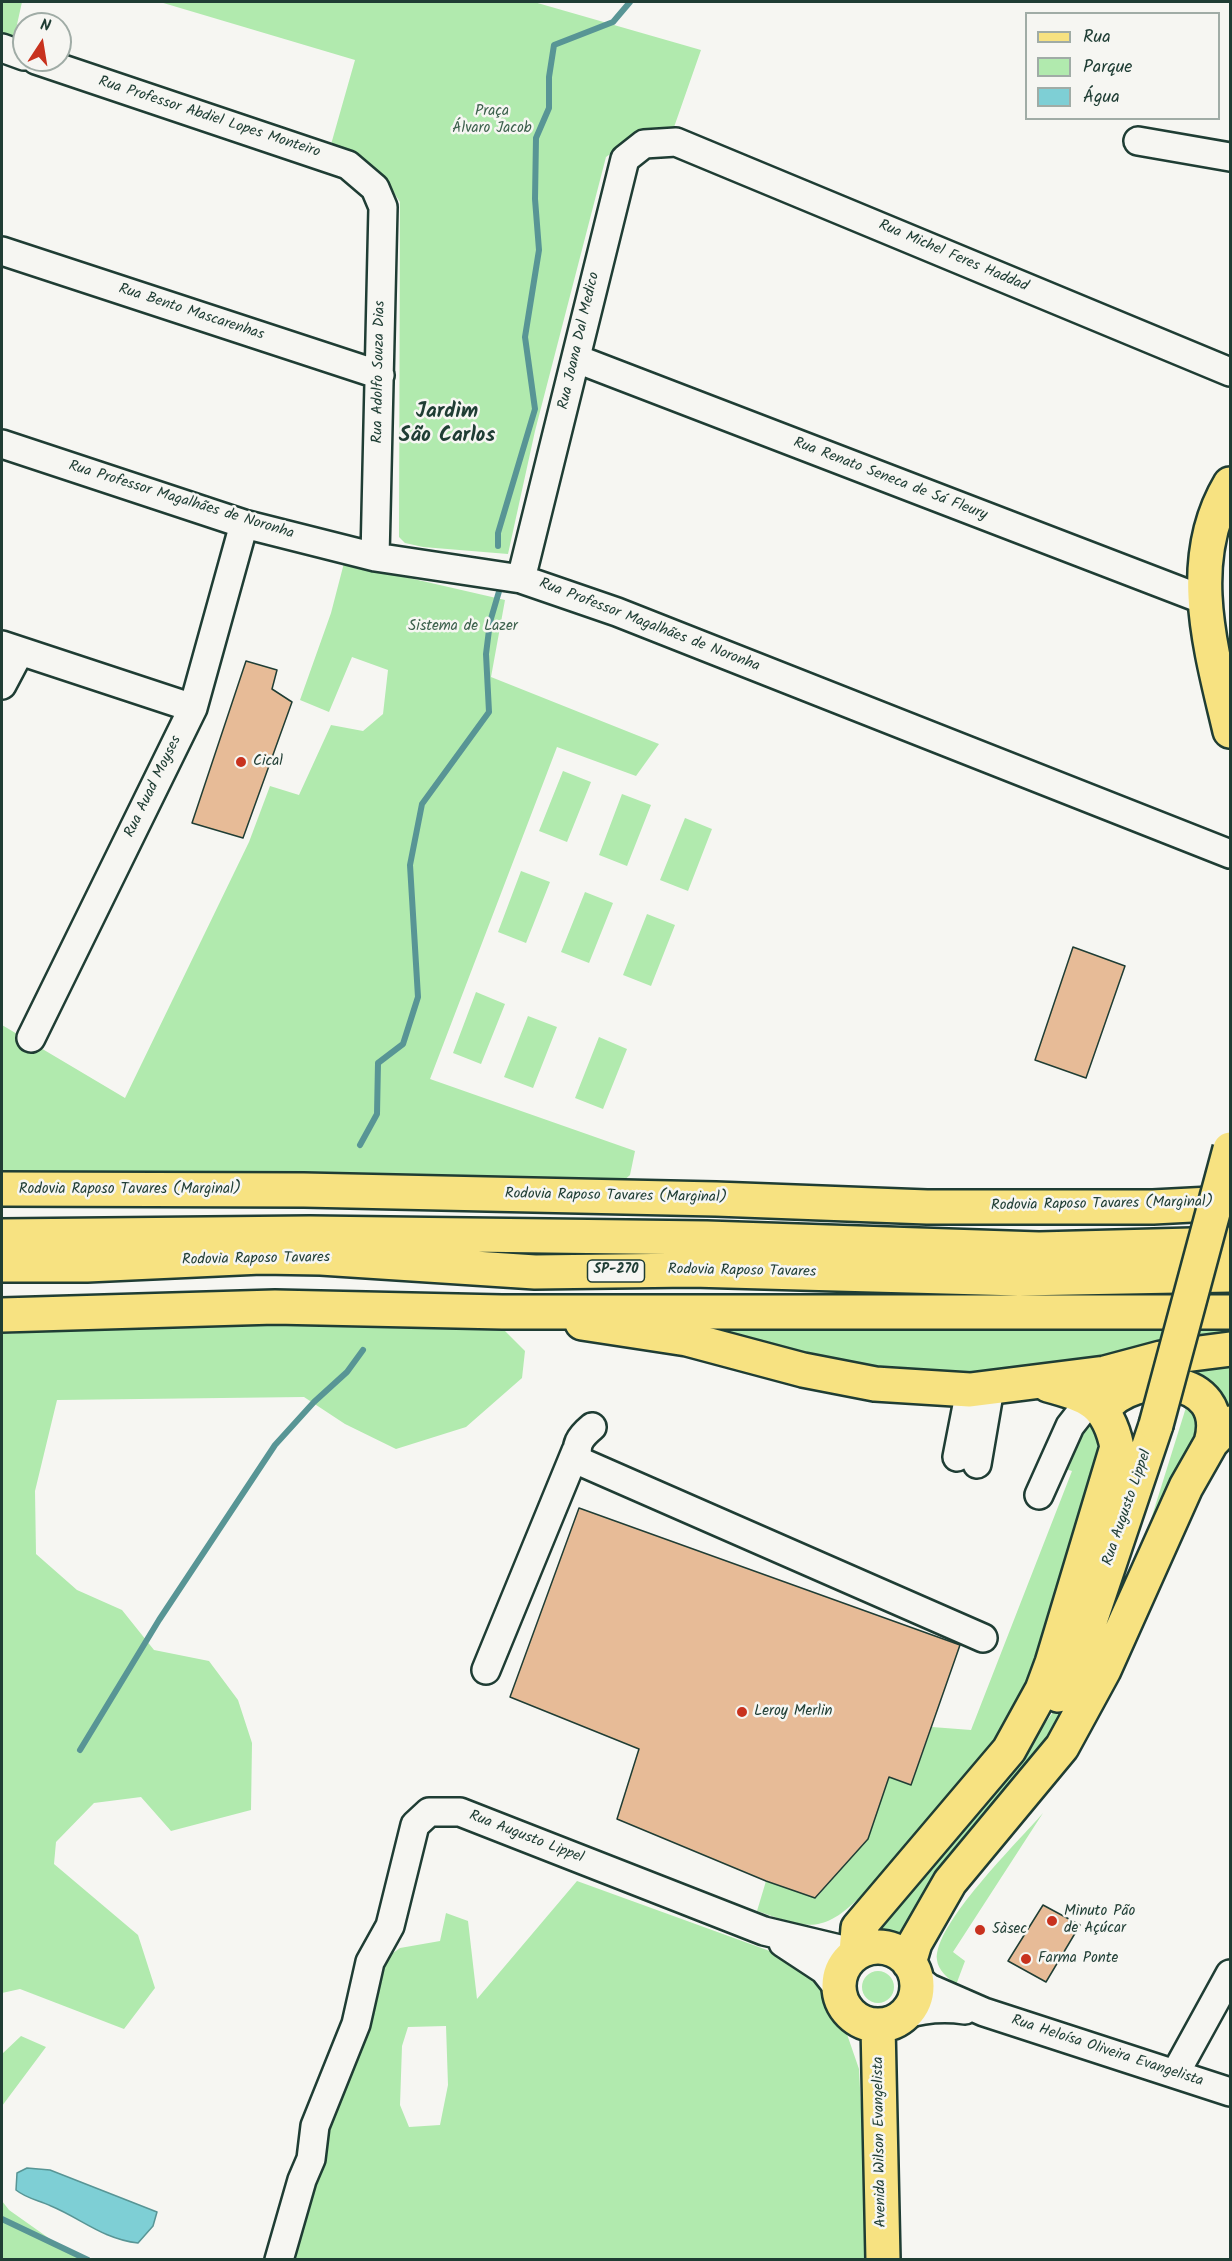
<!DOCTYPE html>
<html>
<head>
<meta charset="utf-8">
<style>
  body { margin:0 }
  #map { position:relative; width:1232px; height:2261px; overflow:hidden; background:#f6f6f2; font-family:Kalam,sans-serif }
  canvas { display:block }
  .frame { position:absolute; inset:0; border:3px solid #1f3d34; pointer-events:none }
  .legend { position:absolute; left:1025px; top:12px; width:195px; height:108px; box-sizing:border-box; background:#f6f6f2; border:2px solid #a0aca6; margin:0; padding:8px 10px; list-style:none; font-size:18px; color:#1f3d34 }
  .legend li { display:flex; align-items:center; gap:12px; height:30px }
  .legend b { width:30px; border:2px solid #a0aca6 }
  .north { position:absolute; left:12px; top:12px; width:60px; height:60px; box-sizing:border-box; background:#f6f6f2; border:2px solid #a0aca6; border-radius:50%; rotate:12deg; font-size:16px; font-weight:700; line-height:24px; text-align:center; color:#1f3d34 }
  .north::after { content:''; display:block; margin:auto; width:21px; height:27px; background:#c8321e; clip-path:polygon(50% 0,100% 100%,50% 72%,0 100%) }
</style>
</head>
<body>
<div id="map">
<canvas width="1232" height="2261"></canvas>
<div class="frame"></div>
<ul class="legend">
<li><b style="height:8px;background:#f7e281"></b>Rua</li>
<li><b style="height:16px;background:#b1eaae"></b>Parque</li>
<li><b style="height:16px;background:#7ecfd5"></b>Água</li>
</ul>
<div class="north">N</div>
</div>
<script>
const c = document.querySelector('canvas').getContext('2d');
c.lineJoin = 'round';
function paint(path, color) {
  c.fillStyle = color;
  c.fill(path, 'evenodd');
}
function stroke(path, color, width, dash) {
  c.strokeStyle = color;
  c.lineWidth = width;
  c.lineCap = dash ? 'butt' : 'round';
  c.setLineDash(dash || []);
  c.stroke(path);
}
function write(font, color, halo, rows, align = 'center') {
  c.font = font + ' Kalam,sans-serif';
  c.lineWidth = 5;
  c.setLineDash([]);
  c.textBaseline = 'middle';
  c.strokeStyle = halo;
  c.fillStyle = color;
  for (const [text, x, y, turn = 0] of rows) {
    c.save();
    c.translate(x, y);
    c.rotate((+turn || 0) * Math.PI / 180);
    c.textAlign = isNaN(turn) ? turn : align;
    if (halo) c.strokeText(text, 0, 0);
    c.fillText(text, 0, 0);
    c.restore();
  }
}
paint(new Path2D(`
  M 2,2 L 22,2 L 14,38 L 2,36 Z
  M 160,2 L 534,2 L 701,50 L 673,130 L 634,137 L 606,157 L 535,431 L 508,554 L 423,547 L 405,543 L 399,537 L 400,202 C 381,171 364,162 330,148 L 355,60 Z
  M 344,563 L 505,600 L 491,677 L 659,744 L 636,776 L 557,747 L 430,1079 L 635,1151 L 630,1175 L 622,1182 L 2,1171 L 2,1025 L 125,1098 L 249,842 L 270,786 L 299,795 L 331,725 L 363,731 L 383,714 L 388,670 L 352,657 L 329,712 L 300,700 L 331,613 Z
  M 563,771 L 591,782 L 567,842 L 539,831 Z
  M 622,794 L 651,805 L 627,866 L 599,855 Z
  M 685,818 L 712,829 L 688,891 L 660,880 Z
  M 521,871 L 550,882 L 526,943 L 498,932 Z
  M 585,892 L 613,903 L 589,963 L 561,952 Z
  M 647,914 L 675,925 L 651,986 L 623,975 Z
  M 476,992 L 505,1004 L 481,1064 L 453,1053 Z
  M 528,1016 L 557,1027 L 533,1088 L 504,1077 Z
  M 599,1037 L 627,1049 L 603,1109 L 575,1098 Z
  M 229,1321 L 427,1324 L 505,1331 L 525,1351 L 522,1378 L 466,1427 L 396,1449 L 345,1424 L 304,1397 L 57,1400 L 35,1491 L 36,1554 L 77,1590 L 122,1610 L 154,1650 L 209,1661 L 238,1700 L 252,1743 L 251,1810 L 171,1831 L 141,1797 L 94,1803 L 56,1842 L 54,1864 L 138,1935 L 155,1988 L 124,2029 L 20,1989 L 2,1993 L 2,1334 Z
  M 1230,1326 L 1230,1336 L 1102,1365 L 960,1376 L 826,1363 L 726,1333 L 727,1328 Z
  M 1230,1363 L 1230,1407 L 1223,1415 L 1117,1384 Z
  M 1188,1401 L 1198,1406 L 1201,1435 L 1135,1580 L 1148,1529 Z
  M 1086,1420 L 1096,1431 L 1099,1462 L 1024,1704 L 1010,1726 L 859,1898 C 820,1936 805,1927 757,1911 L 766,1881 L 816,1898 L 868,1839 L 889,1777 L 911,1785 L 932,1727 L 971,1730 L 1072,1471 L 1059,1467 Z
  M 1088,1686 L 899,1941 L 885,1937 L 870,1938 L 1026,1750 L 1069,1690 Z
  M 1043,1813 L 953,1952 L 965,1961 L 956,1985 C 948,1978 938,1970 937,1960 C 933,1925 1019,1841 1043,1813 Z
  M 577,1881 L 778,1954 L 816,1982 L 839,2011 L 859,2069 L 869,2259 L 291,2260 L 328,2119 L 348,2081 L 365,2012 L 383,1960 L 400,1948 L 440,1941 L 446,1913 L 468,1921 L 477,1999 ZM 446,2026 L 448,2085 L 440,2125 L 409,2127 L 400,2105 L 402,2046 L 408,2027 Z
  M862 1987a16 16 0 1 1 32 0a16 16 0 1 1-32 0Z
  M 21,2036 L 46,2047 L 2,2106 L 2,2158 L 2,2054 Z
  M 2,2201 L 9,2210 L 74,2256 L 88,2259 L 2,2259 Z`), '#b1eaae');
const water = new Path2D(`
  M 27,2168 L 50,2170 L 157,2212 L 153,2226 L 138,2243 C 103,2239 82,2219 51,2206 C 39,2200 27,2199 16,2190 L 17,2173 Z`);
paint(water, '#7ecfd5');
stroke(water, '#589595', 1.5);
stroke(new Path2D(`
  M 498,546 L 498,533 L 535,409 L 525,337 L 539,250 L 535,199 L 536,138 L 549,108 L 549,77 L 554,45 L 613,22 L 630,2
  M 360,1145 L 377,1114 L 378,1063 L 403,1044 L 418,997 L 410,865 L 422,804 L 489,712 L 486,654 L 490,622 L 500,588
  M 80,1750 L 159,1620 L 275,1445 L 314,1402 L 347,1372 L 363,1350
  M 2,2219 L 88,2260`), '#589595', 6);
const building = new Path2D(`
  M 246,661 L 277,670 L 272,689 L 292,702 L 243,838 L 192,823 Z
  M 1073,947 L 1125,966 L 1086,1078 L 1035,1060 Z
  M 579,1508 L 960,1645 L 911,1785 L 889,1777 L 868,1839 L 815,1898 L 766,1881 L 617,1819 L 639,1749 L 510,1697 Z
  M 1043,1905 L 1080,1925 L 1046,1982 L 1008,1961 Z`);
paint(building, '#e7bb97');
stroke(building, '#1f3d34', 1.5);
const minor = new Path2D(`
  M 2,48 L 24,56
  M 36,60 L 348,165 L 375,188 L 383,207 L 375,557
  M 1138,141 L 1230,157
  M 2,251 L 380,375
  M 577,359 L 1204,600
  M 2,444 L 244,524 L 375,557 L 521,579 L 617,612 L 1230,854
  M 521,579 L 625,159 L 644,144 L 676,142 L 1230,372
  M 2,645 L 193,708
  M 2,685 L 20,651
  M 31,1038 L 193,708 L 244,524
  M 592,1427 C 580,1437 574,1445 579,1461 L 983,1638
  M 957,1457 L 970,1390
  M 977,1464 L 990,1388
  M 1039,1495 L 1070,1426 L 1091,1399
  M 486,1670 L 576,1451
  M 783,1943 L 824,1970 L 839,1989
  M 916,1978 L 929,1988 L 984,2012 L 1230,2092
  M 903,2015 C 925,2008 943,2007 965,2010
  M 1175,2074 L 1230,1974
  M 279,2260 L 302,2180 L 311,2159 L 315,2126 L 356,2024 L 370,1962 L 390,1926 L 415,1825 L 429,1812 L 460,1812 L 764,1931 L 856,1953`);
const major = new Path2D(`
  M 1230,484 C 1184,561 1211,650 1230,731
  M 582,1323 L 687,1339 L 803,1370 L 875,1384 L 970,1390 L 1105,1373 L 1161,1358 L 1230,1349
  M 1104,1409 C 1131,1369 1231,1373 1211,1443
  M 1058,1695 L 1078,1657 L 1156,1425
  M839 1986a39 39 0 1 1 78 0a39 39 0 1 1-78 0Z
  M 856,1953 L 858,1928 L 1009,1750 L 1042,1690 L 1052,1663 L 1117,1447 C 1108,1403 1089,1396 1048,1385
  M 909,1963 L 915,1943 L 950,1882 L 1062,1747 L 1104,1670 L 1186,1487 L 1211,1443 L 1230,1423
  M 878,2025 L 883,2260`);
const highway = new Path2D(`
  M 2,1189 L 304,1190 L 716,1199 L 927,1207 L 1153,1207 L 1230,1203
  M 2,1236 L 310,1233 L 707,1238 L 1039,1249 L 1230,1244
  M 2,1265 L 87,1265 L 261,1257 L 321,1258 L 535,1272 L 692,1270 L 1019,1279 L 1230,1275
  M 2,1315 L 275,1307 L 502,1312 L 1230,1312`);
stroke(minor, '#1f3d34', 32);
stroke(major, '#1f3d34', 38);
stroke(highway, '#1f3d34', 38);
stroke(minor, '#f6f6f2', 27);
stroke(major, '#f7e281', 33);
stroke(highway, '#f7e281', 33);
const majorBridge = new Path2D(`
  M 1156,1425 L 1230,1149`);
stroke(majorBridge, '#1f3d34', 38, []);
stroke(majorBridge, '#f7e281', 33);
for (const [x, y, r, color] of [
  [241,762,6,"#c8321e"],
  [742,1712,6,"#c8321e"],
  [1052,1921,6,"#c8321e"],
  [980,1930,6,"#c8321e"],
  [1026,1959,6,"#c8321e"]
]) {
  const dot = new Path2D();
  dot.arc(x, y, r, 0, 2 * Math.PI);
  c.fillStyle = color;
  c.fill(dot);
  stroke(dot, '#f6f6f2', 2);
}
for (const [x, y, w] of [
  [616,1271,57]
]) {
  const box = new Path2D();
  box.roundRect(x - w / 2, y - 11, w, 22, 4.5);
  c.fillStyle = '#f6f6f2';
  c.fill(box);
  stroke(box, '#1f3d34', 1.5);
}
write('bold 14px', '#1f3d34', null, [
  ["SP-270",616,1271]
]);
write('15px', '#3c604c', '#f6f6f2', [
  ["Praça",492,112],
  ["Álvaro Jacob",492,129],
  ["Sistema de Lazer",463,627]
]);
write('15px', '#1f3d34', '#f6f6f2', [
  ["Rua Professor Abdiel Lopes Monteiro",209,118,18],
  ["Rua Michel Feres Haddad",953,257,23],
  ["Rua Bento Mascarenhas",191,313,18],
  ["Rua Joana Dal Medico",580,341,-77],
  ["Rua Adolfo Souza Dias",380,372,-89],
  ["Rua Renato Seneca de Sá Fleury",890,480,21],
  ["Rua Professor Magalhães de Noronha",181,501,17],
  ["Rua Professor Magalhães de Noronha",649,626,21],
  ["Rua Auad Moyses",154,787,-64],
  ["Rodovia Raposo Tavares (Marginal)",130,1190],
  ["Rodovia Raposo Tavares (Marginal)",616,1197,1],
  ["Rodovia Raposo Tavares (Marginal)",1102,1205,-1],
  ["Rodovia Raposo Tavares",256,1260,-1],
  ["Rodovia Raposo Tavares",742,1272,1],
  ["Rua Augusto Lippel",1128,1508,-71],
  ["Rua Augusto Lippel",526,1838,21],
  ["Rua Heloísa Oliveira Evangelista",1107,2052,18],
  ["Avenida Wilson Evangelista",881,2142,-91]
]);
write('15px', '#1f3d34', '#f6f6f2', [
  ["Cical",253,762],
  ["Leroy Merlin",754,1712],
  ["Minuto Pão",1064,1912],
  ["de Açúcar",1064,1929],
  ["5àsec",992,1930],
  ["Farma Ponte",1038,1959]
], 'left');
write('bold 21px', '#1f3d34', '#f6f6f2', [
  ["Jardim",447,413],
  ["São Carlos",447,437]
]);
</script>
</body>
</html>
